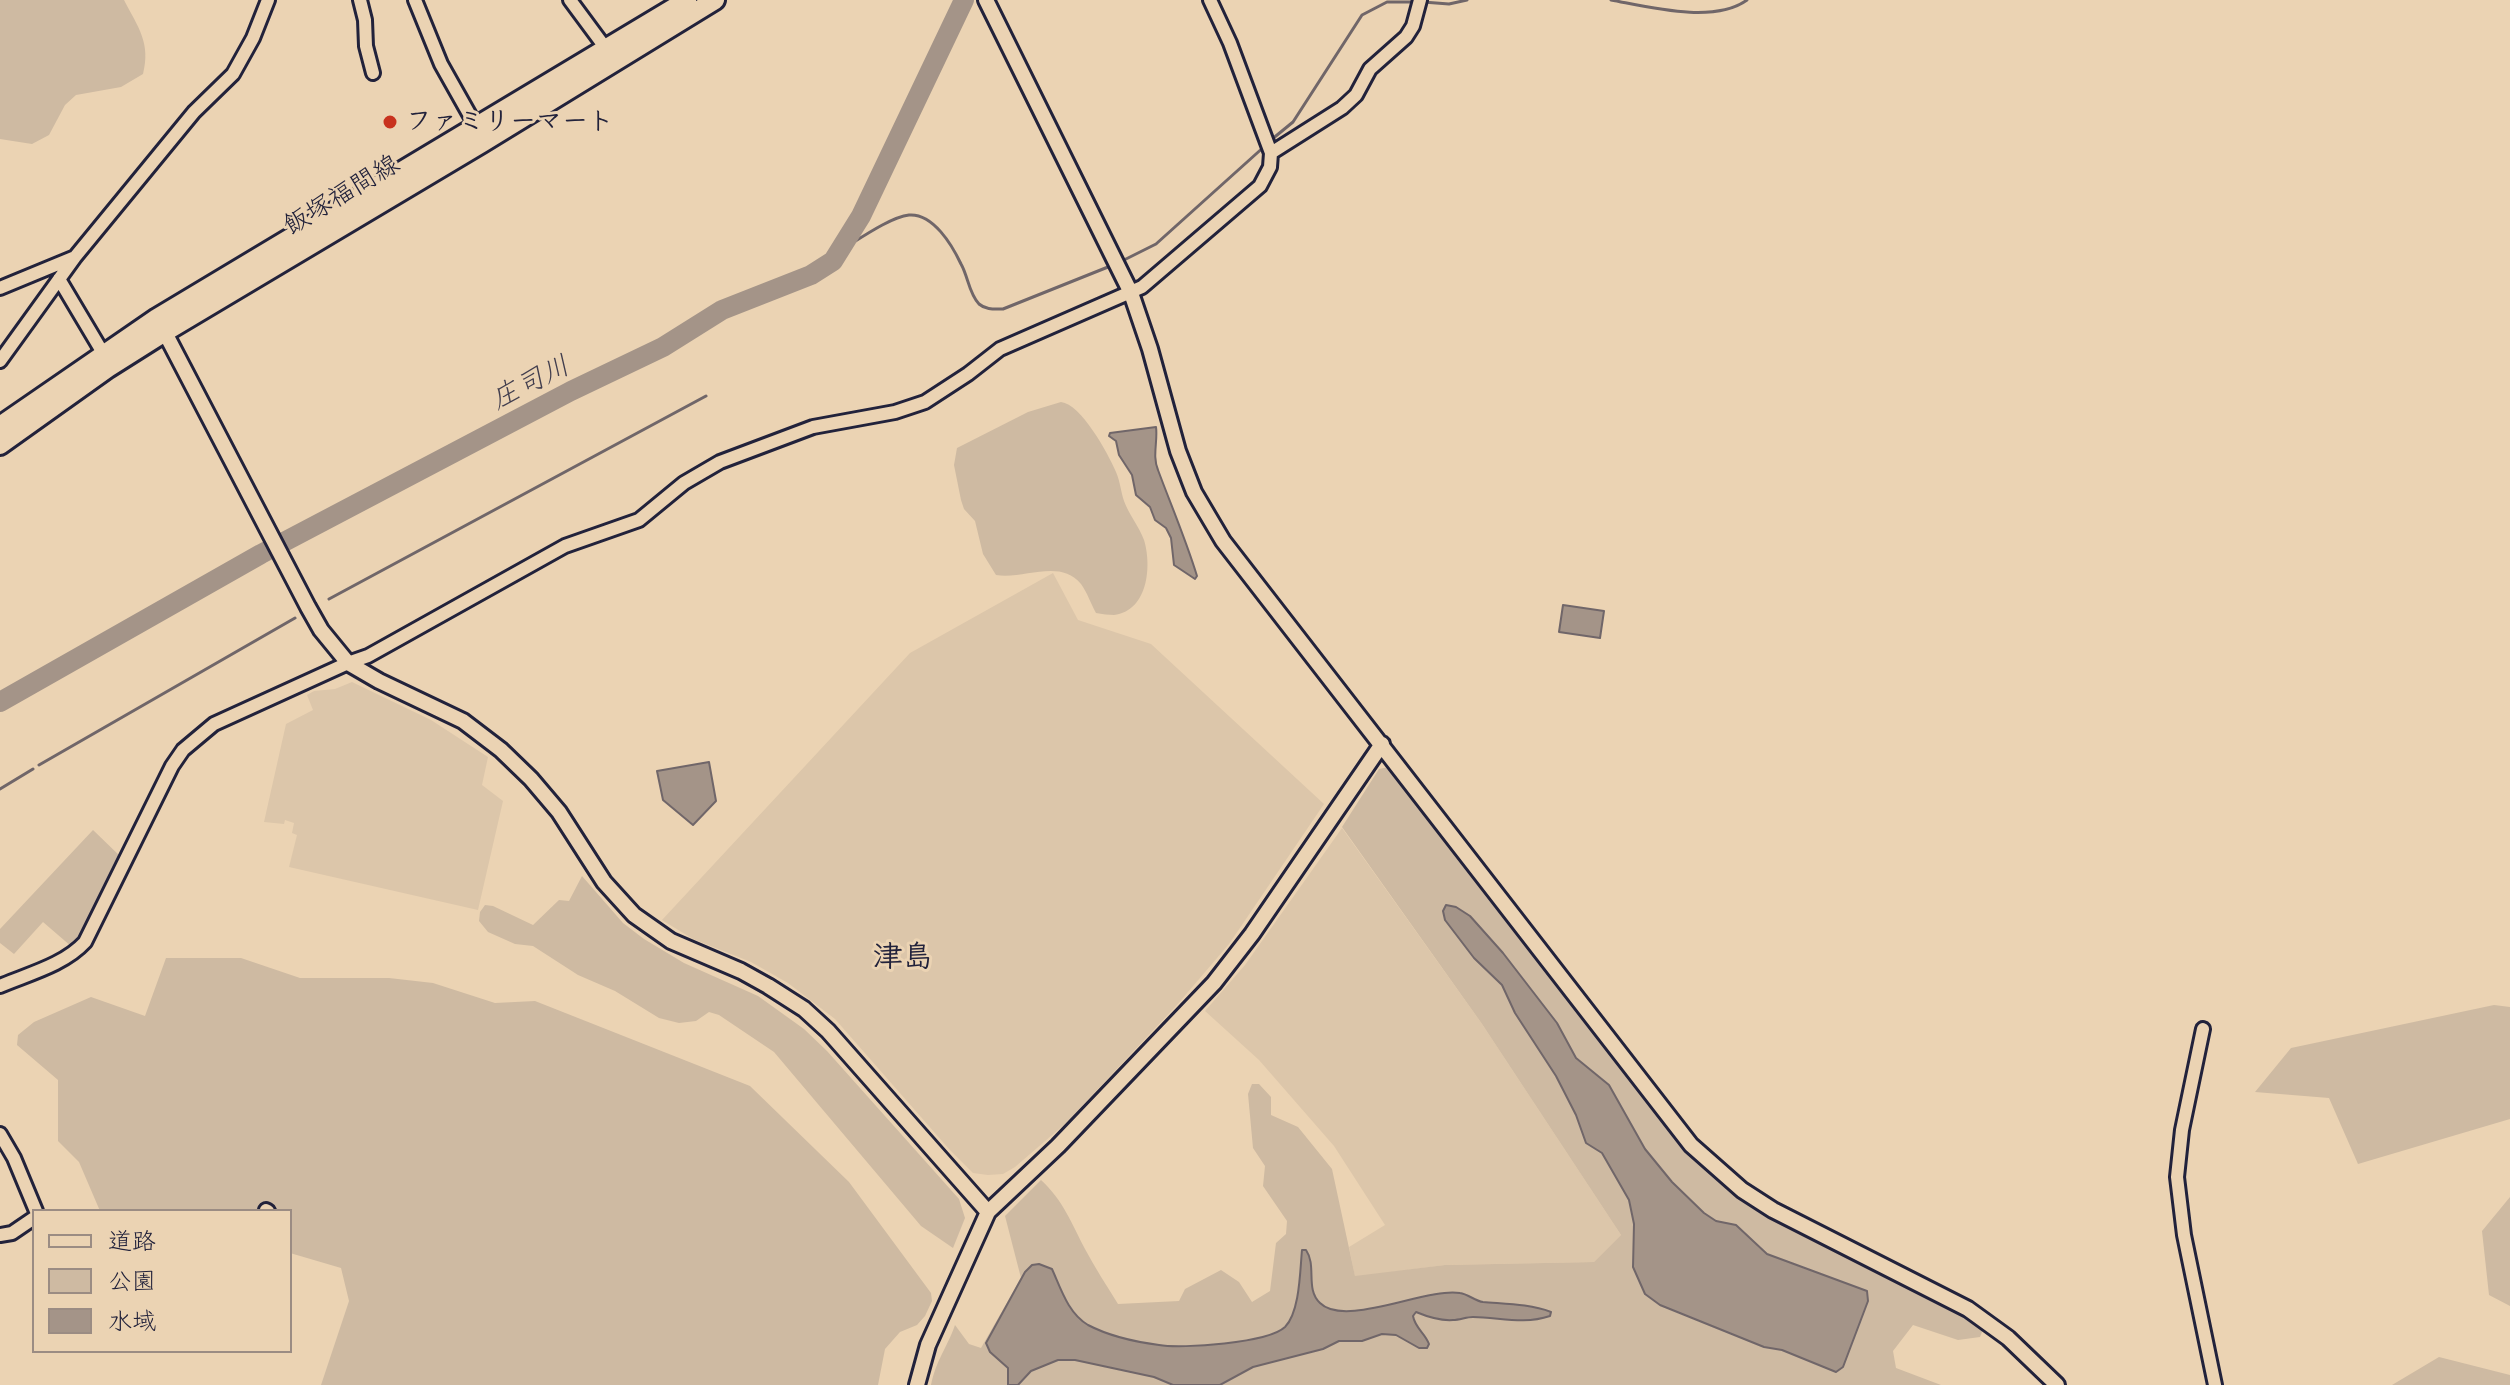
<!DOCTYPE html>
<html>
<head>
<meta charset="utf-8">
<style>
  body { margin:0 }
  #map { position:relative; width:2510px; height:1385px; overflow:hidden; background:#ebd3b3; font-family:Sriracha,"Klee One",sans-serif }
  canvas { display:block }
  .legend { position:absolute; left:32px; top:1209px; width:260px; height:144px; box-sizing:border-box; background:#ebd3b3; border:2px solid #9b8c83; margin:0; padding:10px 14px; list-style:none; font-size:24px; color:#22223b }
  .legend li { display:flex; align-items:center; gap:16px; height:40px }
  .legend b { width:40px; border:2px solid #9b8c83 }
</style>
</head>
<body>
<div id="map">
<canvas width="2510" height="1385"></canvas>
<ul class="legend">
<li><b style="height:10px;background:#ebd3b3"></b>道路</li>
<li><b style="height:22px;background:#cebaa2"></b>公園</li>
<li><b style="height:22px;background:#a49488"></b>水域</li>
</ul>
</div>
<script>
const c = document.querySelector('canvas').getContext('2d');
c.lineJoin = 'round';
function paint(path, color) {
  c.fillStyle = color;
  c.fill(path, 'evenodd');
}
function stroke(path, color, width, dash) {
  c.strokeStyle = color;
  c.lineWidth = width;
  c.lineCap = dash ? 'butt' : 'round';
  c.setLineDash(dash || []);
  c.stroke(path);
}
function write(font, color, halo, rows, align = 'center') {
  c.font = font + ' Sriracha,"Klee One",sans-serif';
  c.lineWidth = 6;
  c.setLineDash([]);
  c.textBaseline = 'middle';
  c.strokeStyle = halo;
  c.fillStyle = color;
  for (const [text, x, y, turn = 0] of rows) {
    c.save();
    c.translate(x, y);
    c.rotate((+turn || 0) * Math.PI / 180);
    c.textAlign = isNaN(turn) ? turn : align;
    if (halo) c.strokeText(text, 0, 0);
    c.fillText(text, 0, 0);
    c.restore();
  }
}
paint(new Path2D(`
  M 1053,573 L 1078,620 L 1151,644 L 1324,804 L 1229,944 L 1176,1006 L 1066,1123 L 1015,1167 L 1003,1174 L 988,1175 L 973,1173 L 949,1149 L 835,1019 L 788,983 L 751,962 L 693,939 L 662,920 L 910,653 Z
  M 352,682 L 431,720 L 488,757 L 482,785 L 503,801 L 478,910 L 289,867 L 297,835 L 292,833 L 294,823 L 285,820 L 284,824 L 264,822 L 286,724 L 313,710 L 307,695 L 314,691 L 335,689 Z
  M 1342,828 L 1482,1024 L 1621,1235 L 1594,1262 L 1445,1265 L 1355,1277 L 1349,1247 L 1385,1225 L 1334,1146 L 1259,1060 L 1205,1011 L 1245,965 Z`), '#dcc6aa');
paint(new Path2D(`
  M 0,0 L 124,0 C 138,27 151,43 143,74 L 121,87 L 76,95 L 65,105 L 49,135 L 32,144 L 0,139 Z
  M 1061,402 C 1081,404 1108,453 1116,472 C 1120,481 1121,492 1124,501 C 1129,515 1139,526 1144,540 C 1152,566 1148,611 1114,615 C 1109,615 1102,614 1096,613 C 1091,604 1087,592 1081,584 C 1060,558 1023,580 996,575 L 983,554 L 975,521 L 964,509 L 961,500 L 954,465 L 957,448 L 1028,412 Z
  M 1389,767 L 1684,1147 L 1771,1215 L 1984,1327 L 1980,1337 L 1958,1340 L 1913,1325 L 1893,1351 L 1896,1368 L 1941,1385 L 931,1385 C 936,1360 947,1348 955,1325 L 969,1344 L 981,1348 L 1021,1278 L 1005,1216 L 1041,1180 C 1063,1200 1072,1224 1085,1249 C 1095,1268 1107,1286 1118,1304 L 1179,1301 L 1185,1289 L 1221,1270 L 1239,1282 L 1252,1302 L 1270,1291 L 1276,1243 L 1286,1234 L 1287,1221 L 1263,1186 L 1265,1166 L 1253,1148 L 1248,1094 L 1252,1084 L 1259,1084 L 1271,1097 L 1271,1115 L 1298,1127 L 1332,1169 L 1355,1276 L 1445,1265 L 1594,1262 L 1621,1235 L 1482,1024 L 1342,827 L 1379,769 Z
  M 93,830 L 122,858 L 80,937 L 72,947 L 43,922 L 14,954 L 0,943 L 0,929 Z
  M 582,876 L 623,923 L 644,939 L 684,963 L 758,996 L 804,1029 L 827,1051 L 959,1199 L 965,1218 L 953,1248 L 921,1226 L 774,1052 L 719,1015 L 709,1012 L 696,1021 L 679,1023 L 659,1018 L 615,991 L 578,975 L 533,946 L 515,944 L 488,932 L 479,921 L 480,912 L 485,905 L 493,906 L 533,925 L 559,900 L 569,901 Z
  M 166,958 L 241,958 L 300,978 L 389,978 L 433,983 L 495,1003 L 535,1001 L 750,1086 L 849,1182 L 931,1293 L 932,1301 L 925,1316 L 917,1325 L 900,1332 L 885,1349 L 878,1385 L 321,1385 L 349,1301 L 341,1268 L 290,1253 L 290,1211 L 100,1211 L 79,1162 L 58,1141 L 58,1080 L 17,1045 L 18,1035 L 34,1022 L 91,997 L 145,1016 Z
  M 2494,1005 L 2510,1007 L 2510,1119 L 2358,1164 L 2329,1098 L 2255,1092 L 2291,1048 Z
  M 2510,1197 L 2510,1306 L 2489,1295 L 2482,1231 Z
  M 2439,1357 L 2510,1375 L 2510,1385 L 2392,1385 Z`), '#cebaa2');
const water = new Path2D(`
  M 1156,427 C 1158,441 1152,456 1158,470 C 1171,505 1186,540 1197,576 L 1195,579 L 1174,565 L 1171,538 L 1166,528 L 1155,520 L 1150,507 L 1136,495 L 1132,475 L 1119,455 L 1116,441 L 1109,436 L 1110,433 Z
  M 1563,605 L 1604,611 L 1600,638 L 1559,632 Z
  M 709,762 L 716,801 L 693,825 L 663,800 L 657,771 Z
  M 1446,905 L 1456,907 L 1470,916 L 1503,953 L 1557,1023 L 1576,1058 L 1609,1085 L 1645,1149 L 1672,1182 L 1704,1213 L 1716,1221 L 1736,1225 L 1767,1254 L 1867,1291 L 1868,1301 L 1843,1367 L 1836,1372 L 1782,1350 L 1764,1347 L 1660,1305 L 1645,1294 L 1633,1267 L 1634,1224 L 1629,1200 L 1602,1153 L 1586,1143 L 1576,1115 L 1556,1076 L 1515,1013 L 1502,985 L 1474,958 L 1445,920 L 1443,911 Z
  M 1302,1250 L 1306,1250 C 1317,1266 1305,1289 1320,1303 C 1345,1328 1427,1287 1460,1293 C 1468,1294 1475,1301 1483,1302 C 1506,1304 1530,1304 1551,1312 L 1550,1316 C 1523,1325 1499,1317 1473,1317 C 1466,1317 1460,1320 1453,1320 C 1440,1321 1428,1317 1416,1312 L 1413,1316 C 1415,1328 1425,1333 1429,1344 L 1427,1348 L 1419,1348 L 1396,1335 L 1382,1334 L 1362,1341 L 1339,1341 L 1323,1349 L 1253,1367 L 1220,1385 L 1173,1385 L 1154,1377 L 1075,1360 L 1058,1360 L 1031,1371 L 1018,1385 L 1008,1385 L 1008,1368 L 990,1352 L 986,1343 L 1025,1272 L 1032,1265 L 1039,1264 L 1052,1269 C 1061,1289 1068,1313 1088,1325 C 1109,1336 1136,1342 1159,1345 C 1182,1349 1268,1343 1285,1327 C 1300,1312 1300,1270 1302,1250 Z`);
paint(water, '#a49488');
stroke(water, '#706669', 2);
stroke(new Path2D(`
  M 1611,0 C 1649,7 1714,24 1747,0
  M 1423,2 L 1449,4 L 1467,0
  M 1271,140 L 1293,122 L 1362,15 L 1387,2 L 1416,2
  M 841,250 C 858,240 890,217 909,215 C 933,213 952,245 961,264 C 968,276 969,294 979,304 C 986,310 994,309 1003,309 L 1113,265
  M 1120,262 L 1156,244 L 1266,145
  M 329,599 L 706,396
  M 39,765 L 295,618
  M 0,789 L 33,769`), '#706669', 3);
stroke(new Path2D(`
  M 0,702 L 261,554 L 571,391 L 663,347 L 722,310 L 811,275 L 833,261 L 861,216 L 964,0`), '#a49488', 20);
const minor = new Path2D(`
  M 360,0 L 365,20 L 366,46 L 373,73
  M 415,0 L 441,64 L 477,128
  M 570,0 L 607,50
  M 1271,153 L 1342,108 L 1356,95 L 1370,69 L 1406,37 L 1413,26 L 1420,0
  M 59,279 L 103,353
  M 0,288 L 75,257
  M 0,361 L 75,257 L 194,112 L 233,74 L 253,38 L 268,0
  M 0,986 C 28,974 64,965 85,942 L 172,766 L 183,750 L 214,724 L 348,663 L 368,656 L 565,546 L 639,520 L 684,483 L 720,462 L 813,427 L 895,412 L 925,402 L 968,374 L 1000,349 L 1142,287 L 1260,186 L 1270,167 L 1271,153 L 1230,43 L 1210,0
  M 2203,1029 L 2182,1130 L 2177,1177 L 2184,1235 L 2215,1385
  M 0,1134 L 14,1158 L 36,1211
  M 266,1210 L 268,1211
  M 0,1235 L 12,1233 L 34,1218`);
const tertiary = new Path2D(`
  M 986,0 L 1131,293 L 1150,349 L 1178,451 L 1194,492 L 1223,541 L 1691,1145 L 1742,1190 L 1773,1210 L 1968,1309 L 2008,1338 L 2057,1385
  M 161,325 L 308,607 L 321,630 L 348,663 L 379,681 L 463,721 L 501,750 L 531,779 L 559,812 L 604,882 L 634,915 L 671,941 L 741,971 L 768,986 L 804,1009 L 828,1031 L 988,1212 L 1058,1146 L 1214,983 L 1252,934 L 1382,744
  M 917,1385 L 928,1345 L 988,1212`);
const primary = new Path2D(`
  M 0,426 L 157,318 L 687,0
  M 0,445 L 108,368 L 165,332 L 482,143 L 715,0`);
stroke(minor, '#22223b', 18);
stroke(tertiary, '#22223b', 20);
stroke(primary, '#22223b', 24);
stroke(minor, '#ebd3b3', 12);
stroke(tertiary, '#ebd3b3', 14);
stroke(primary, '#ebd3b3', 18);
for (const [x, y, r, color] of [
  [390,122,8,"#c8321e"]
]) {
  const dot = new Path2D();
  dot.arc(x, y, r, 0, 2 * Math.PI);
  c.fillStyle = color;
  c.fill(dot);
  stroke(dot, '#ebd3b3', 3);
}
write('bold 26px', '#22223b', '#ebd3b3', [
  ["ファミリーマート",406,122]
], 'left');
write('26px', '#22223b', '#ebd3b3', [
  ["飯塚福間線",342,196,-31]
]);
write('italic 28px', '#423e4e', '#ebd3b3', [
  ["庄司川",531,384,-27]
]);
write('bold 30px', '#22223b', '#ebd3b3', [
  ["津島",903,958]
]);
</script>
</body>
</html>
